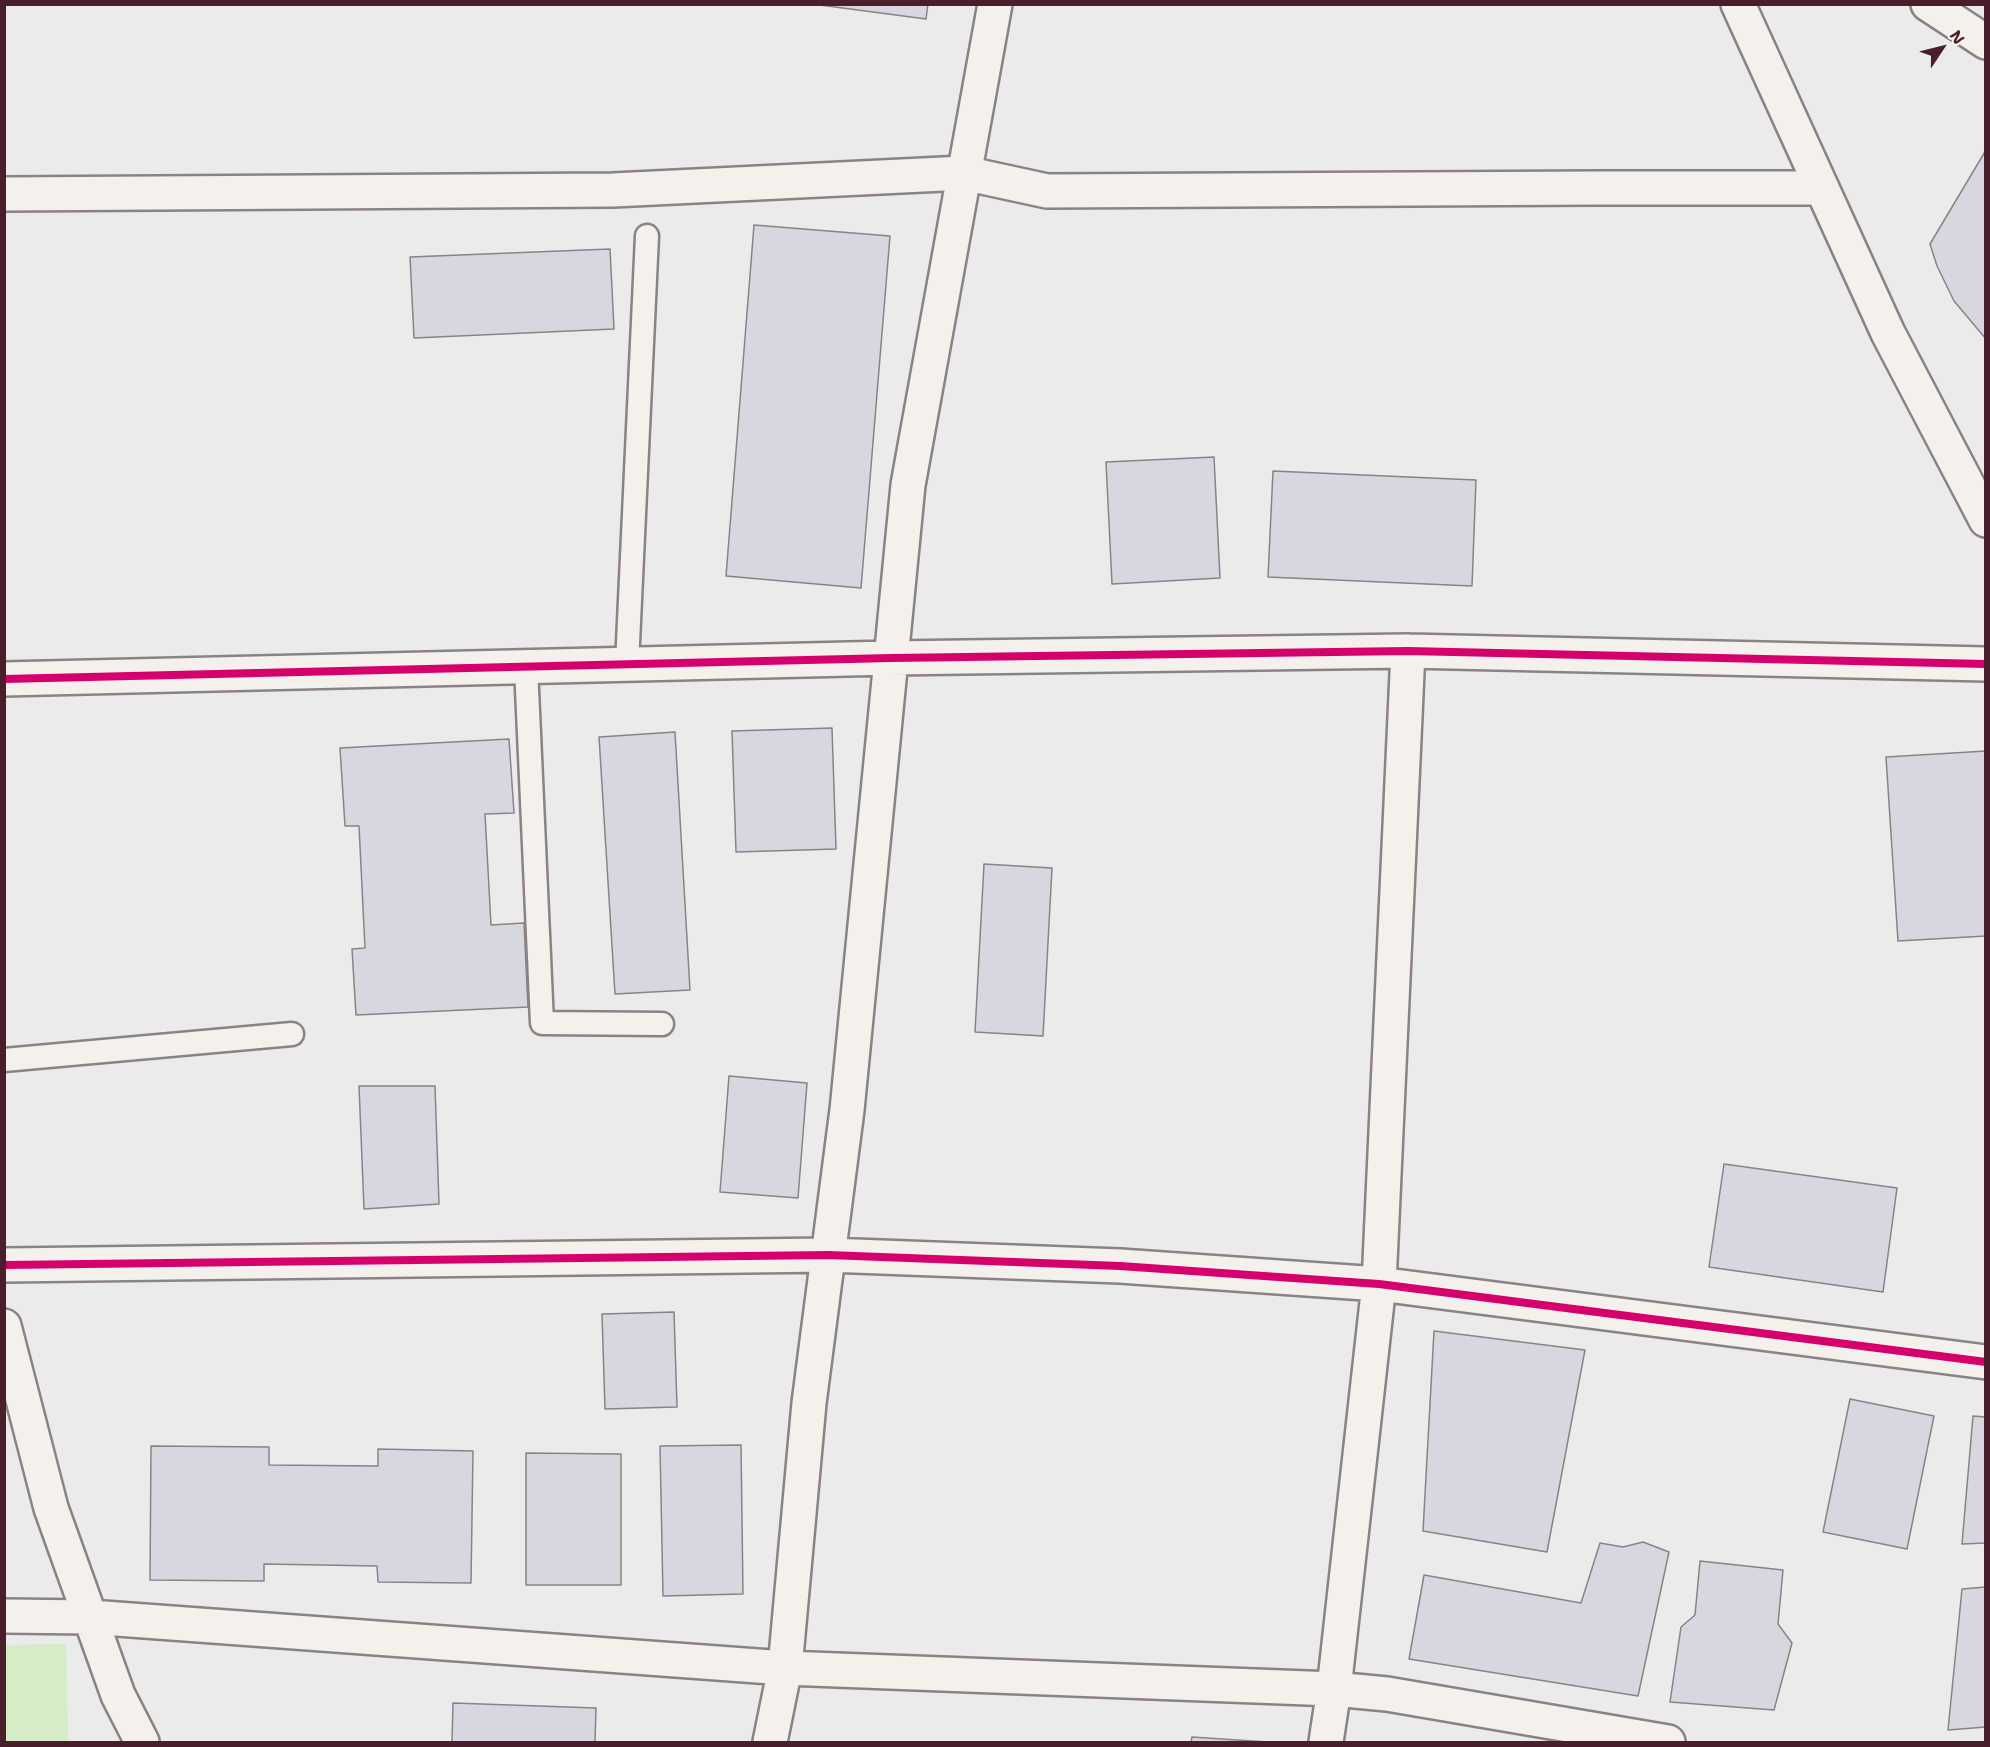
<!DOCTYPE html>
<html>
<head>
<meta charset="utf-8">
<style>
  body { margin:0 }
  #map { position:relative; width:1990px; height:1747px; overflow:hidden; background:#ecebeb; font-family:"Shantell Sans",sans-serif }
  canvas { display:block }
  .frame { position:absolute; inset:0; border:6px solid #4a1f2b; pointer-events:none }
  .north { position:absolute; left:1912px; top:18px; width:60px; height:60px; -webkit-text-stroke:4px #fcf5e5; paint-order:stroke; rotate:55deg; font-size:16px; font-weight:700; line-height:24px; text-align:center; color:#4a1f2b }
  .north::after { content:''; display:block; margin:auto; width:21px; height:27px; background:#4a1f2b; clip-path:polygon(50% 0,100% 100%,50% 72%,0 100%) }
</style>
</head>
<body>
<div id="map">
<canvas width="1990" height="1747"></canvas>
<div class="frame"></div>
<div class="north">N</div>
</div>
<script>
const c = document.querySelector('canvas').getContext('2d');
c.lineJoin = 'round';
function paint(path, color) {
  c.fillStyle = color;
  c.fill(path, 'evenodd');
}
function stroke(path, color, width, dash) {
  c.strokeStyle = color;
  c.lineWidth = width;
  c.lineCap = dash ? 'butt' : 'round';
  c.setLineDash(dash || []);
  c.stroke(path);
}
paint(new Path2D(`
  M 66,1644 L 68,1742 L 5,1742 L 5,1645 Z`), '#d5ecc6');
const building = new Path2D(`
  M 812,4 L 928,4 L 926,19 Z
  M 1986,150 L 1986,339 L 1954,301 L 1937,266 L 1930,244 Z
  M 754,225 L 890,236 L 861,588 L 726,576 Z
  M 610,249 L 614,329 L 414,338 L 410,257 Z
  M 1214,457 L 1220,578 L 1112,584 L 1106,462 Z
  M 1273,471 L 1476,480 L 1472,586 L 1268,577 Z
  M 832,728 L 836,849 L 736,852 L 732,731 Z
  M 675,732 L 690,990 L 615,994 L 599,737 Z
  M 509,739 L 514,813 L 485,814 L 491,925 L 524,923 L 528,1007 L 356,1015 L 352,949 L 365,948 L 359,826 L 345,826 L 340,748 Z
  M 1986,751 L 1986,936 L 1898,941 L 1886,757 Z
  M 984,864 L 1052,868 L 1043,1036 L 975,1032 Z
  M 729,1076 L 807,1083 L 798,1198 L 720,1192 Z
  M 359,1086 L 435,1086 L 439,1204 L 364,1209 Z
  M 1724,1164 L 1897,1188 L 1883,1292 L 1709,1267 Z
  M 674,1312 L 677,1407 L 605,1409 L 602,1314 Z
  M 1434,1331 L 1585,1350 L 1547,1552 L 1423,1531 Z
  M 1850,1399 L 1934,1416 L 1907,1549 L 1823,1532 Z
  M 1973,1416 L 1986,1417 L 1986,1543 L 1962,1544 Z
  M 741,1445 L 743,1594 L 663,1596 L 660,1446 Z
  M 151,1446 L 269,1447 L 269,1465 L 378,1466 L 378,1449 L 473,1451 L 471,1583 L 378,1582 L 377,1566 L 264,1564 L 264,1581 L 150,1580 Z
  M 526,1453 L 621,1454 L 621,1585 L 526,1585 Z
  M 1643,1542 L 1669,1552 L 1638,1696 L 1409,1659 L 1424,1575 L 1581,1603 L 1600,1543 L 1623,1547 Z
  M 1700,1561 L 1783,1570 L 1778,1624 L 1792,1643 L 1774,1710 L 1670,1702 L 1681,1627 L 1695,1615 Z
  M 1986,1587 L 1986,1727 L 1948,1730 L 1962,1589 Z
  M 453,1703 L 596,1708 L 595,1742 L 452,1742 Z
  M 1192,1737 L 1268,1742 L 1191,1742 Z`);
paint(building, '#d8d6df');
stroke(building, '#8b8285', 1.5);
const lane = new Path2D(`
  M 627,664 L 647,236
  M 526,667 L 542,1023 L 662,1024
  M 4,1060 L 292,1034`);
const street = new Path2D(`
  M 1738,4 L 1888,333 L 1986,520
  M 1928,4 L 1986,42
  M 4,194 L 613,190 L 964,173 L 1047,191 L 1597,188 L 1822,188
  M 4,679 L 891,658 L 1408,651 L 1986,664
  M 4,1265 L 828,1255 L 1120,1266 L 1379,1284 L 1986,1362
  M 4,1326 L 51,1508 L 118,1695 L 142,1742
  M 4,1616 L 90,1617 L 785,1668 L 1334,1689 L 1387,1694 L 1668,1742
  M 770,1742 L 785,1668 L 809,1403 L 847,1110 L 908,485 L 995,4
  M 1326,1742 L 1334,1689 L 1379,1284 L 1408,651`);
stroke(lane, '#8b8285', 27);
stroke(street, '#8b8285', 38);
stroke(lane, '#f4f1ec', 22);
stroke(street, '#f4f1ec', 33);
stroke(new Path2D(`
  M 4,679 L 891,658 L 1408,651 L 1986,664
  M 4,1265 L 828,1255 L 1120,1266 L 1379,1284 L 1986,1362`), '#d6006c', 8);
</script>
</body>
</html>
